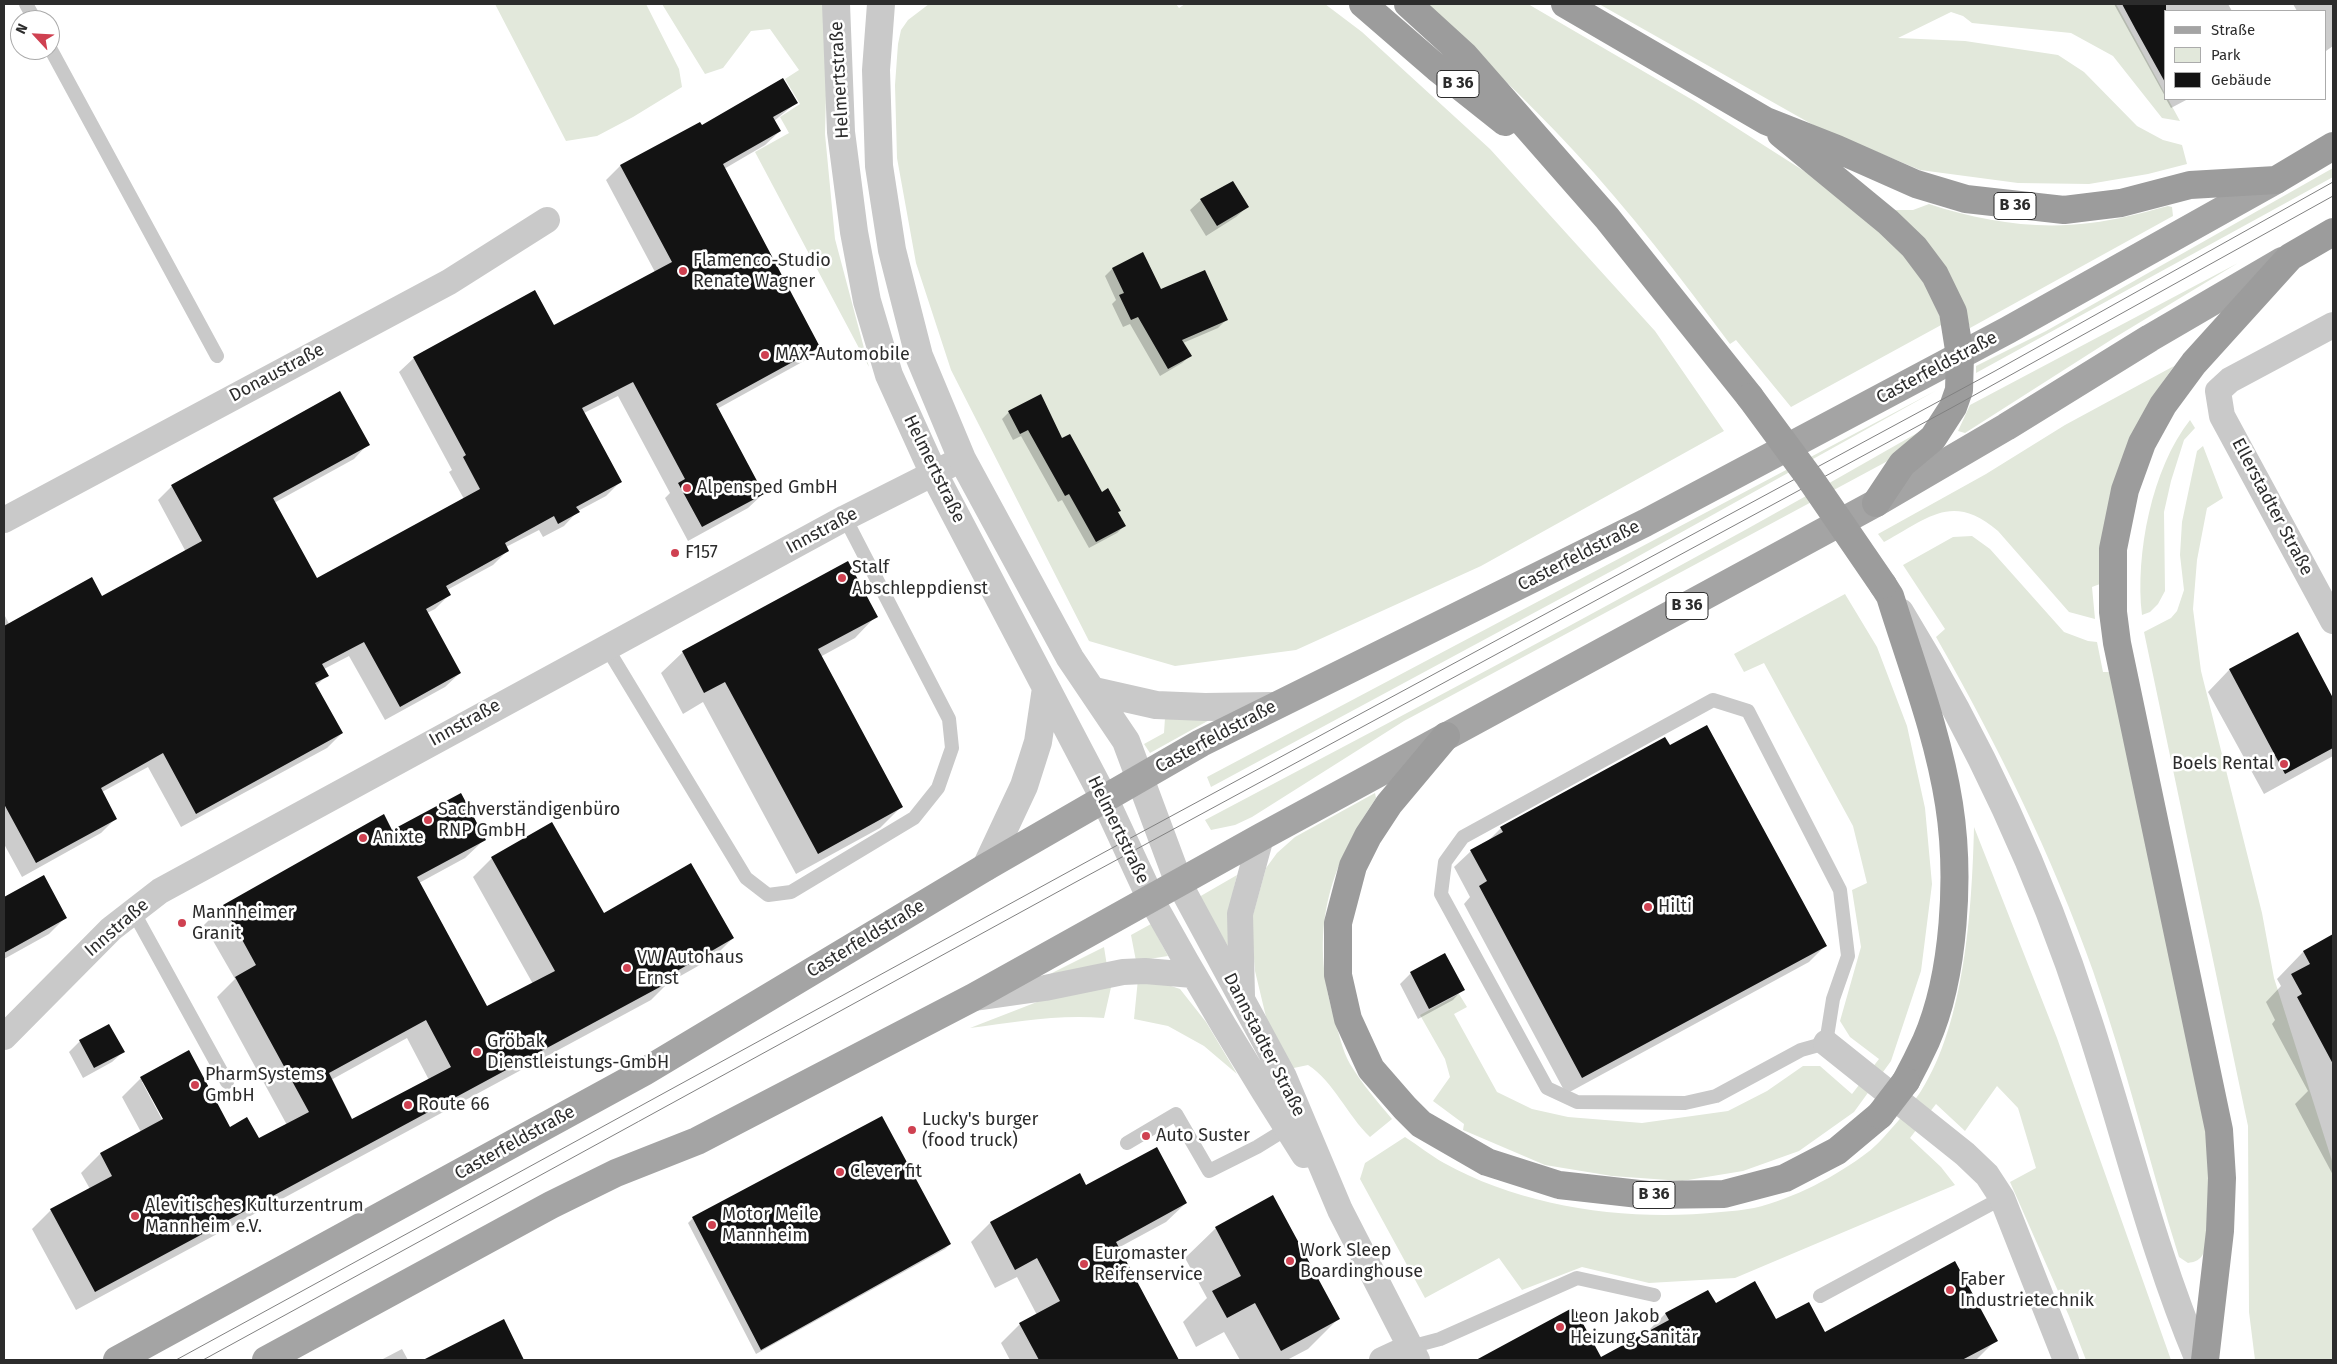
<!DOCTYPE html>
<html>
<head>
<meta charset="utf-8">
<style>
  body { margin:0 }
  #map { position:relative; width:2337px; height:1364px; overflow:hidden; background:#fff; font-family:"Fira Sans",sans-serif }
  canvas { display:block }
  .frame { position:absolute; inset:0; border:5px solid #2c2c2c; pointer-events:none }
  .legend { position:absolute; left:2164px; top:10px; width:162px; height:90px; box-sizing:border-box; background:#fff; border:1px solid #ababab; margin:0; padding:6px 9px; list-style:none; font-size:15px; color:#2c2c2c }
  .legend li { display:flex; align-items:center; gap:10px; height:25px }
  .legend b { width:25px; border:1px solid #ababab }
  .north { position:absolute; left:10px; top:10px; width:50px; height:50px; box-sizing:border-box; background:#fff; border:1px solid #ababab; border-radius:50%; rotate:295deg; font-size:14px; font-weight:700; line-height:20px; text-align:center; color:#2c2c2c }
  .north::after { content:''; display:block; margin:auto; width:18px; height:22px; background:#cf4151; clip-path:polygon(50% 0,100% 100%,50% 72%,0 100%) }
</style>
</head>
<body>
<div id="map">
<canvas width="2337" height="1364"></canvas>
<div class="frame"></div>
<ul class="legend">
<li><b style="height:6px;background:#a4a4a4"></b>Straße</li>
<li><b style="height:14px;background:#e2e8db"></b>Park</li>
<li><b style="height:14px;background:#131313"></b>Gebäude</li>
</ul>
<div class="north">N</div>
</div>
<script>
const c = document.querySelector('canvas').getContext('2d');
c.lineJoin = 'round';
function paint(path, color) {
  c.fillStyle = color;
  c.fill(path, 'evenodd');
}
function stroke(path, color, width, dash) {
  c.strokeStyle = color;
  c.lineWidth = width;
  c.lineCap = dash ? 'butt' : 'round';
  c.setLineDash(dash || []);
  c.stroke(path);
}
function write(font, color, halo, rows, align = 'center') {
  c.font = font + ' "Fira Sans",sans-serif';
  c.lineWidth = 5;
  c.setLineDash([]);
  c.textBaseline = 'middle';
  c.strokeStyle = halo;
  c.fillStyle = color;
  for (const [text, x, y, turn = 0] of rows) {
    c.save();
    c.translate(x, y);
    c.rotate((+turn || 0) * Math.PI / 180);
    c.textAlign = isNaN(turn) ? turn : align;
    if (halo) c.strokeText(text, 0, 0);
    c.fillText(text, 0, 0);
    c.restore();
  }
}
paint(new Path2D(`
  M 495,4 L 646,4 L 679,69 L 682,87 L 633,117 L 597,136 L 566,141 Z
  M 662,4 L 821,4 L 824,8 L 827,55 L 825,134 L 835,239 L 869,367 L 755,152 L 789,133 L 780,117 L 800,104 L 785,79 L 799,70 L 770,29 L 751,31 L 723,68 L 705,74 Z
  M 929,4 L 1176,4 L 1179,8 L 1185,4 L 1325,4 L 1362,32 L 1490,149 L 1655,331 L 1724,431 L 1481,566 L 1296,650 L 1175,666 L 1089,641 L 951,370 L 916,263 L 897,158 L 895,85 L 898,44 L 901,30 L 908,20 Z
  M 1425,4 L 1528,4 L 1696,102 L 1815,178 L 1906,255 L 1923,278 L 1943,324 L 1791,407 L 1736,340 L 1730,344 C 1680,277 1630,211 1573,150 C 1526,99 1475,52 1425,4 Z
  M 1599,4 L 2116,4 L 2180,121 L 2162,118 L 2113,56 L 2071,33 L 1972,23 L 1963,16 L 1951,12 L 1898,38 L 1965,41 L 2058,55 L 2084,72 L 2137,126 L 2163,140 L 2182,145 L 2187,164 L 2148,174 L 2089,184 L 2018,183 L 1920,170 L 1815,126 Z
  M 2333,168 L 2333,177 L 1976,373 L 1976,366 L 2046,331 Z
  M 1929,204 C 1980,221 2036,230 2090,223 C 2116,220 2142,213 2168,206 L 2172,207 L 2173,216 L 1970,328 L 1965,309 L 1891,210 L 1913,210 Z
  M 2238,263 L 2114,338 L 1965,433 L 1958,431 L 1970,405 Z
  M 2174,366 C 2122,437 2103,496 2100,584 L 2092,587 L 2095,619 L 2069,612 L 1998,531 C 1952,492 1929,518 1884,542 L 1878,534 L 1986,474 L 2065,425 Z
  M 1937,390 L 1619,567 L 1211,787 L 1207,777 Z
  M 2190,420 L 2195,428 L 2184,440 L 2171,481 L 2164,512 L 2165,591 L 2158,604 L 2150,612 L 2142,615 C 2135,554 2152,468 2190,420 Z
  M 1926,428 L 1897,456 L 1404,721 L 1252,817 L 1235,825 L 1211,830 L 1205,820 C 1447,692 1689,564 1926,428 Z
  M 2203,446 L 2223,498 L 2207,508 L 2197,560 L 2193,609 L 2201,671 L 2262,913 L 2274,978 L 2333,1164 L 2333,1360 L 2255,1360 L 2249,1312 L 2248,1126 L 2144,632 L 2171,618 L 2177,611 L 2184,590 L 2180,555 L 2182,522 L 2197,451 Z
  M 1972,536 L 1990,549 L 2064,632 L 2088,641 L 2097,642 L 2103,672 L 2112,672 L 2206,1123 C 2209,1151 2217,1235 2202,1256 C 2198,1261 2194,1262 2188,1263 L 2179,1257 C 2149,1162 2126,1065 2093,971 C 2052,855 1997,744 1936,637 L 1945,629 L 1903,565 L 1953,537 Z
  M 1845,594 L 1877,647 L 1907,726 L 1925,808 L 1932,884 L 1921,971 L 1891,1061 L 1854,1112 L 1799,1151 L 1743,1171 L 1682,1181 L 1612,1176 L 1545,1165 L 1463,1130 L 1464,1124 L 1433,1101 L 1450,1077 L 1445,1059 L 1420,1015 L 1459,994 L 1467,1007 L 1454,1014 L 1497,1092 L 1532,1109 L 1568,1117 L 1642,1123 L 1728,1111 L 1767,1091 L 1803,1066 L 1820,1066 L 1852,1094 L 1879,1059 L 1850,1037 L 1840,1021 L 1861,947 L 1852,890 L 1867,883 L 1853,826 L 1764,663 L 1744,672 L 1734,654 Z
  M 1165,718 L 1213,718 L 1150,753 L 1144,744 L 1164,733 Z
  M 1375,793 L 1376,798 C 1328,869 1309,932 1334,1017 C 1339,1033 1342,1050 1350,1064 C 1362,1084 1377,1101 1392,1119 L 1370,1137 C 1347,1115 1334,1082 1308,1065 L 1289,1069 L 1267,1021 L 1255,971 L 1251,922 L 1266,868 L 1277,853 L 1295,837 Z
  M 1974,827 L 2057,1038 L 2171,1360 L 2086,1360 L 2069,1316 L 2010,1182 L 2036,1168 L 2018,1108 L 1997,1086 L 1965,1131 L 1936,1104 L 1910,1138 L 1941,1167 L 1955,1185 L 1735,1278 L 1649,1283 L 1582,1267 L 1522,1290 L 1499,1258 L 1425,1298 L 1360,1179 L 1365,1163 L 1405,1137 C 1418,1145 1431,1156 1444,1163 C 1525,1208 1630,1222 1721,1212 C 1732,1211 1744,1210 1754,1208 C 1793,1199 1837,1176 1868,1152 C 1880,1144 1913,1104 1921,1091 C 1965,1022 1972,908 1974,827 Z
  M 1237,875 L 1228,913 L 1229,948 L 1199,897 Z
  M 1151,924 L 1168,956 L 1136,961 L 1131,935 Z
  M 1104,947 L 1107,966 L 1042,978 Z
  M 1138,979 L 1156,981 L 1180,989 L 1206,1022 L 1237,1074 L 1204,1046 L 1168,1026 L 1134,1019 Z
  M 1112,983 L 1104,1018 C 1058,1014 1015,1022 970,1028 L 1037,1002 Z`), '#e2e8db');
paint(new Path2D(`
  M 2114,4 L 2153,4 L 2154,6 L 2158,4 L 2228,4 L 2232,11 L 2166,11 L 2166,98 Z
  M 2293,4 L 2333,4 L 2333,46 L 2326,51 L 2326,11 L 2297,11 Z
  M 2166,99 L 2188,99 L 2171,108 Z
  M 796,103 L 774,121 L 780,131 L 765,145 L 724,169 L 819,347 L 804,361 L 717,409 L 763,494 L 748,508 L 688,541 L 665,498 L 670,493 L 618,396 L 584,413 L 621,481 L 606,496 L 578,511 L 564,526 L 543,537 L 539,530 L 506,547 L 508,550 L 493,565 L 447,590 L 449,595 L 435,609 L 427,613 L 460,673 L 445,687 L 385,720 L 349,656 L 324,669 L 327,675 L 316,686 L 342,733 L 327,748 L 181,827 L 148,767 L 102,792 L 116,818 L 101,833 L 22,877 L 4,844 L 4,614 L 9,624 L 102,598 L 186,552 L 158,500 L 172,486 L 368,444 L 354,459 L 274,503 L 317,580 L 464,499 L 449,472 L 452,470 L 399,372 L 414,358 L 554,327 L 655,272 L 606,180 L 620,166 L 701,127 Z
  M 1201,200 L 1247,207 L 1236,217 L 1206,236 L 1190,210 Z
  M 1112,269 L 1161,290 L 1226,320 L 1218,328 L 1183,343 L 1190,356 L 1182,363 L 1160,376 L 1130,324 L 1123,327 L 1112,304 L 1116,300 L 1105,276 Z
  M 1009,412 L 1062,440 L 1117,513 L 1124,526 L 1117,533 L 1089,548 L 1062,500 L 1058,502 L 1021,436 L 1013,440 L 1002,419 Z
  M 876,616 L 855,638 L 820,657 L 901,807 L 880,828 L 796,874 L 703,702 L 683,714 L 661,673 L 683,652 Z
  M 2297,634 L 2333,701 L 2333,756 L 2264,794 L 2208,692 L 2229,670 Z
  M 1501,828 L 1825,946 L 1809,962 L 1566,1094 L 1464,904 L 1470,897 L 1454,867 L 1471,851 L 1486,843 Z
  M 392,832 L 484,840 L 465,858 L 419,883 L 487,1008 L 533,984 L 473,877 L 492,858 L 603,915 L 733,938 L 714,957 L 668,983 L 651,1000 L 76,1310 L 32,1229 L 51,1210 L 90,1189 L 81,1173 L 100,1154 L 141,1132 L 122,1097 L 141,1078 L 230,1128 L 259,1140 L 287,1125 L 217,997 L 235,979 L 204,925 L 223,906 L 325,850 ZM 407,1038 L 429,1080 L 352,1121 L 331,1080 ZM 142,1082 L 144,1082 L 167,1124 L 165,1125 Z
  M 43,877 L 65,918 L 49,934 L 4,959 L 4,899 Z
  M 2333,936 L 2333,1175 L 2295,1104 L 2308,1091 L 2272,1024 L 2275,1020 L 2266,1002 L 2281,986 L 2277,979 L 2303,952 Z
  M 1445,955 L 1463,989 L 1453,1000 L 1418,1019 L 1400,984 L 1411,973 Z
  M 109,1026 L 123,1052 L 112,1062 L 83,1078 L 69,1052 L 80,1041 Z
  M 1079,1175 L 1085,1187 L 1186,1203 L 1166,1222 L 1118,1248 L 1178,1360 L 1010,1360 L 1001,1343 L 1020,1324 L 1037,1315 L 1017,1277 L 995,1288 L 971,1242 L 990,1223 Z
  M 1273,1197 L 1338,1319 L 1308,1349 L 1287,1360 L 1240,1360 L 1224,1332 L 1196,1347 L 1183,1322 L 1207,1298 L 1185,1258 L 1216,1228 Z
  M 693,1218 L 950,1244 L 945,1249 L 756,1354 L 688,1223 Z
  M 1708,1291 L 1715,1304 L 1824,1334 L 1996,1340 L 1976,1360 L 1600,1360 L 1644,1335 L 1665,1314 Z
  M 503,1321 L 523,1360 L 426,1360 Z
  M 402,1349 L 408,1360 L 381,1360 Z
  M 1597,1353 L 1590,1360 L 1488,1360 Z`), '#0003');
paint(new Path2D(`
  M 2122,4 L 2166,4 L 2166,84 L 2136,30 Z
  M 783,78 L 798,103 L 773,117 L 781,131 L 723,164 L 820,347 L 716,404 L 764,494 L 702,527 L 678,483 L 685,479 L 633,382 L 582,408 L 622,482 L 576,507 L 580,512 L 558,524 L 554,516 L 505,543 L 509,551 L 446,586 L 451,595 L 426,609 L 461,673 L 400,707 L 364,642 L 322,664 L 329,676 L 315,683 L 343,733 L 196,814 L 163,753 L 101,788 L 117,819 L 36,863 L 4,804 L 4,626 L 92,577 L 102,596 L 202,541 L 171,485 L 340,391 L 370,445 L 273,498 L 317,578 L 480,489 L 463,457 L 466,455 L 413,357 L 535,290 L 554,325 L 672,262 L 620,165 L 700,122 L 702,125 Z
  M 1233,181 L 1249,207 L 1217,226 L 1200,199 Z
  M 1143,252 L 1161,289 L 1205,270 L 1228,320 L 1182,340 L 1192,356 L 1168,369 L 1138,317 L 1131,320 L 1119,295 L 1124,293 L 1112,268 Z
  M 1041,394 L 1062,438 L 1070,434 L 1102,492 L 1108,488 L 1121,511 L 1118,512 L 1126,526 L 1096,542 L 1069,494 L 1065,496 L 1028,430 L 1020,434 L 1008,411 Z
  M 848,561 L 878,617 L 818,649 L 903,807 L 818,854 L 725,682 L 704,693 L 682,651 Z
  M 2298,632 L 2333,698 L 2333,748 L 2285,774 L 2229,669 Z
  M 1707,725 L 1827,946 L 1582,1078 L 1479,886 L 1487,881 L 1470,850 L 1503,832 L 1500,827 L 1665,737 L 1670,745 Z
  M 461,793 L 486,840 L 417,877 L 487,1006 L 555,971 L 491,857 L 552,822 L 604,913 L 691,863 L 734,938 L 677,971 L 671,981 L 95,1292 L 50,1209 L 112,1176 L 100,1153 L 163,1119 L 140,1077 L 189,1050 L 230,1127 L 247,1117 L 259,1138 L 309,1112 L 235,977 L 256,965 L 223,905 L 384,814 L 392,830 ZM 426,1020 L 451,1067 L 352,1119 L 329,1073 Z
  M 44,875 L 67,918 L 4,953 L 4,897 Z
  M 2333,934 L 2333,1064 L 2297,997 L 2302,994 L 2291,974 L 2310,964 L 2303,951 Z
  M 1445,953 L 1465,990 L 1429,1009 L 1410,972 Z
  M 109,1024 L 125,1052 L 94,1068 L 79,1040 Z
  M 882,1116 L 951,1244 L 761,1350 L 692,1217 Z
  M 1157,1147 L 1187,1203 L 1116,1242 L 1179,1360 L 1039,1360 L 1019,1323 L 1060,1301 L 1037,1258 L 1015,1270 L 990,1222 L 1080,1173 L 1086,1185 Z
  M 1273,1195 L 1340,1319 L 1281,1351 L 1255,1303 L 1227,1318 L 1212,1291 L 1241,1276 L 1215,1227 Z
  M 1955,1261 L 1998,1341 L 1962,1360 L 1476,1360 L 1574,1307 L 1601,1357 L 1669,1320 L 1665,1313 L 1708,1290 L 1716,1303 L 1755,1281 L 1776,1319 L 1809,1302 L 1825,1332 Z
  M 504,1319 L 524,1360 L 423,1360 Z`), '#131313');
stroke(new Path2D(`
  M 26,4 L 35,20
  M 50,48 L 217,356
  M 607,648 L 746,878 L 768,895 L 791,892 L 914,818 L 938,788 L 952,748 L 949,719 L 845,518
  M 1713,700 L 1748,711 L 1840,890 L 1848,956 L 1833,999 L 1826,1043 L 1801,1050 L 1716,1096 L 1685,1103 L 1577,1102 L 1547,1088 L 1441,894 L 1445,862 L 1463,837 Z
  M 133,911 L 227,1082
  M 1127,1143 L 1176,1114 L 1209,1171 L 1257,1147 L 1291,1126
  M 1820,1296 L 2002,1198
  M 1410,1347 L 1440,1339 L 1577,1278 L 1654,1295`), '#c9c9c9', 14);
stroke(new Path2D(`
  M 2333,325 L 2230,380 L 2218,391 L 2222,416 L 2333,621
  M 4,520 L 449,282 L 547,220
  M 1179,883 L 1284,1077 L 1340,1210 L 1417,1360
  M 1151,899 C 1199,986 1250,1071 1304,1155
  M 1242,996 L 1240,914 L 1261,837
  M 975,998 L 1045,988 L 1123,972 L 1145,971 L 1193,975
  M 4,1037 L 111,929 L 160,891 L 845,518 L 962,459
  M 1826,1043 L 1965,1154 L 1987,1175 L 2002,1198 L 2066,1360
  M 1382,1360 L 1410,1347`), '#c9c9c9', 26);
stroke(new Path2D(`
  M 836,4 L 841,132 L 854,232 L 867,301 L 889,375 L 933,472 L 1105,800 L 1151,899
  M 881,4 L 876,70 L 879,166 L 892,250 L 919,356 L 962,459 L 1070,658 L 1126,741 L 1179,883
  M 1900,612 C 1978,739 2041,875 2087,1017 C 2125,1131 2152,1249 2199,1360
  M 1094,691 L 1156,705 L 1205,707 L 1274,706
  M 986,867 L 1024,786 L 1038,742 L 1046,688`), '#c9c9c9', 28);
stroke(new Path2D(`
  M 117,1360 L 644,1072 L 986,867 L 1201,743 L 1645,523 L 2008,330 L 2276,180
  M 266,1360 L 551,1205 L 616,1173 L 697,1141 L 972,998 L 1261,837 L 1876,503 L 2006,427 L 2150,338 L 2282,261`), '#a4a4a4', 28);
stroke(new Path2D(`
  M 1363,4 L 1437,68 L 1505,122
  M 1408,4 L 1464,55 L 1607,218 L 1750,397
  M 1565,4 L 1766,121 L 1837,149 L 1916,184 L 1966,199 L 2064,210 L 2121,203 L 2190,185 L 2276,180 L 2333,146
  M 1781,134 L 1888,222 L 1914,247 L 1935,275 L 1953,312 L 1960,356 L 1959,390 L 1953,407 L 1933,438 L 1902,464 L 1876,503
  M 1883,585 L 1890,596 C 1911,664 1938,733 1949,804 C 1960,874 1955,975 1926,1041 C 1920,1054 1913,1068 1906,1081
  M 1446,736 L 1389,804 L 1368,836 L 1353,866 L 1338,923 L 1338,975 L 1348,1019 L 1371,1069 L 1405,1108 L 1421,1124 L 1487,1162 L 1559,1185 L 1648,1195 L 1724,1194 L 1785,1178 L 1837,1151 L 1880,1115
  M 2205,1360 L 2220,1231 L 2222,1178 L 2219,1130 L 2117,643 L 2113,612 L 2113,549 L 2125,490 L 2142,443 L 2163,405 L 2194,363 L 2290,257 L 2333,232`), '#9c9c9c', 28);
stroke(new Path2D(`
  M 176,1360 L 1101,854 L 1995,371 L 2333,182
  M 203,1360 L 1074,883 L 1953,407 L 2333,196`), '#818181', 1);
stroke(new Path2D(`
  M 1750,397 L 1809,477 L 1883,585
  M 1880,1115 L 1906,1081`), '#9c9c9c', 28);
for (const [x, y, r, color] of [
  [683,271,5,"#cf4151"],
  [765,355,5,"#cf4151"],
  [687,488,5,"#cf4151"],
  [675,553,5,"#cf4151"],
  [842,578,5,"#cf4151"],
  [2284,764,5,"#cf4151"],
  [428,820,5,"#cf4151"],
  [363,838,5,"#cf4151"],
  [1648,907,5,"#cf4151"],
  [182,923,5,"#cf4151"],
  [627,968,5,"#cf4151"],
  [477,1052,5,"#cf4151"],
  [195,1085,5,"#cf4151"],
  [408,1105,5,"#cf4151"],
  [912,1130,5,"#cf4151"],
  [1146,1136,5,"#cf4151"],
  [840,1172,5,"#cf4151"],
  [135,1216,5,"#cf4151"],
  [712,1225,5,"#cf4151"],
  [1290,1261,5,"#cf4151"],
  [1084,1264,5,"#cf4151"],
  [1950,1290,5,"#cf4151"],
  [1560,1327,5,"#cf4151"]
]) {
  const dot = new Path2D();
  dot.arc(x, y, r, 0, 2 * Math.PI);
  c.fillStyle = color;
  c.fill(dot);
  stroke(dot, '#fff', 2);
}
for (const [x, y, w] of [
  [1458,84,42],
  [2015,206,42],
  [1687,606,42],
  [1654,1195,42]
]) {
  const box = new Path2D();
  box.roundRect(x - w / 2, y - 13.5, w, 27, 4);
  c.fillStyle = '#fff';
  c.fill(box);
  stroke(box, '#2c2c2c', 1);
}
write('bold 16px', '#2c2c2c', null, [
  ["B 36",1458,84],
  ["B 36",2015,206],
  ["B 36",1687,606],
  ["B 36",1654,1195]
]);
write('18px', '#2c2c2c', '#fff', [
  ["Helmertstraße",840,80,-93],
  ["Casterfeldstraße",1937,368,-28],
  ["Donaustraße",277,373,-28],
  ["Helmertstraße",934,469,64],
  ["Ellerstadter Straße",2272,507,62],
  ["Innstraße",822,531,-28],
  ["Casterfeldstraße",1579,556,-27],
  ["Innstraße",465,723,-29],
  ["Casterfeldstraße",1216,737,-28],
  ["Helmertstraße",1118,830,64],
  ["Innstraße",117,928,-41],
  ["Casterfeldstraße",866,939,-31],
  ["Dannstadter Straße",1264,1045,63],
  ["Casterfeldstraße",515,1143,-29]
]);
write('18px', '#2c2c2c', '#fff', [
  ["Flamenco-Studio",693,261],
  ["Renate Wagner",693,282],
  ["MAX-Automobile",775,355],
  ["Alpensped GmbH",697,488],
  ["F157",685,553],
  ["Stalf",852,568],
  ["Abschleppdienst",852,589],
  ["Boels Rental",2274,764,"right"],
  ["Sachverständigenbüro",438,810],
  ["RNP GmbH",438,831],
  ["Anixte",373,838],
  ["Hilti",1658,907],
  ["Mannheimer",192,913],
  ["Granit",192,934],
  ["VW Autohaus",637,958],
  ["Ernst",637,979],
  ["Gröbak",487,1042],
  ["Dienstleistungs-GmbH",487,1063],
  ["PharmSystems",205,1075],
  ["GmbH",205,1096],
  ["Route 66",418,1105],
  ["Lucky's burger",922,1120],
  ["(food truck)",922,1141],
  ["Auto Suster",1156,1136],
  ["Clever fit",850,1172],
  ["Alevitisches Kulturzentrum",145,1206],
  ["Mannheim e.V.",145,1227],
  ["Motor Meile",722,1215],
  ["Mannheim",722,1236],
  ["Work Sleep",1300,1251],
  ["Boardinghouse",1300,1272],
  ["Euromaster",1094,1254],
  ["Reifenservice",1094,1275],
  ["Faber",1960,1280],
  ["Industrietechnik",1960,1301],
  ["Leon Jakob",1570,1317],
  ["Heizung Sanitär",1570,1338]
], 'left');
</script>
</body>
</html>
